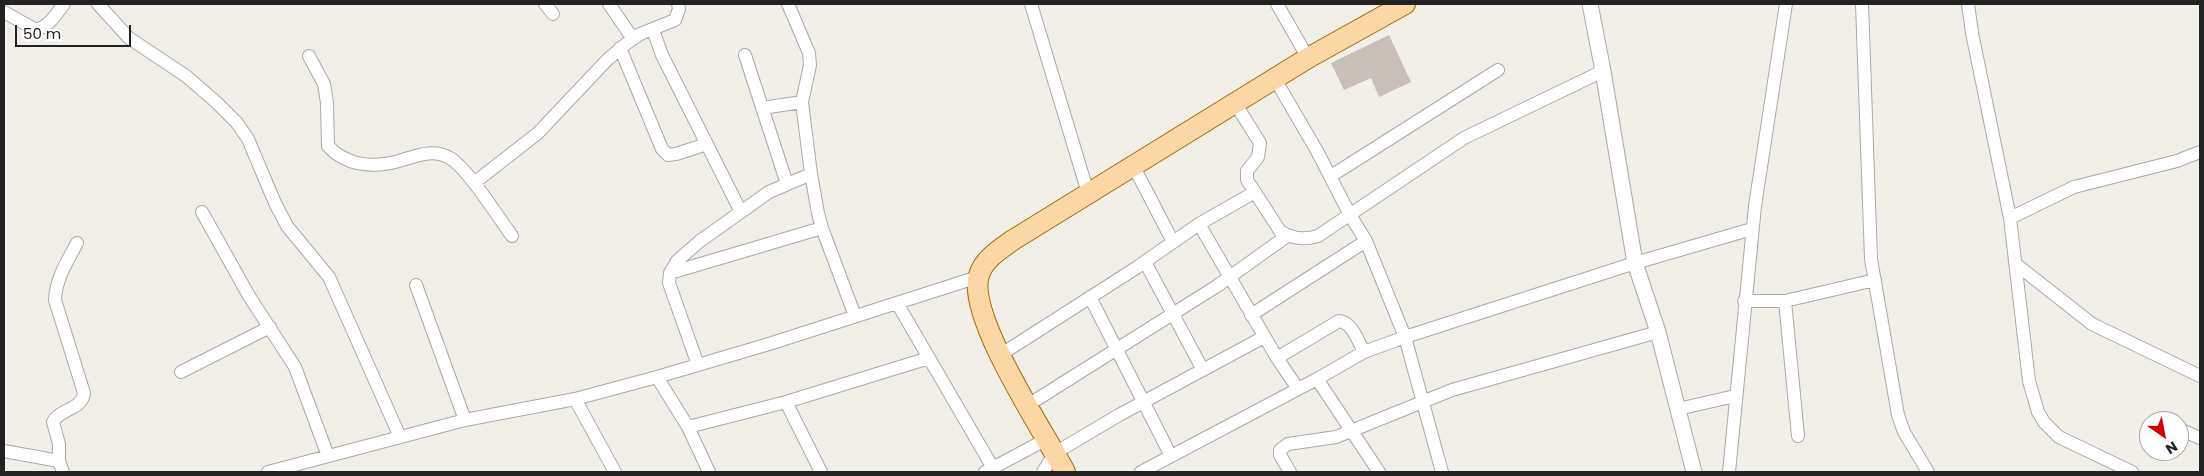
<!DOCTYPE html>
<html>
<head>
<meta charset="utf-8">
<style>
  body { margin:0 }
  #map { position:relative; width:2204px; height:476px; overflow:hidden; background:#f2efe9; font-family:Poppins,sans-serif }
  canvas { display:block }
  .frame { position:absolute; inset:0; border:5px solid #222; pointer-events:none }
  .north { position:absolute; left:2139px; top:411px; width:50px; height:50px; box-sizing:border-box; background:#fff; border:1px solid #a7a7a7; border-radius:50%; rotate:147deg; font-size:14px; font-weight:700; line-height:20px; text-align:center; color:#222 }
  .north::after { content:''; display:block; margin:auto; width:18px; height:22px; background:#d40000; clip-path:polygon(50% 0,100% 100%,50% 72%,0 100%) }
  .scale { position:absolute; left:15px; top:25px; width:116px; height:22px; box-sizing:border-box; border:2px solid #222; border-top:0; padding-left:6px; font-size:15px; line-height:18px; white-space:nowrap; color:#222; -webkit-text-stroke:4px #fff; paint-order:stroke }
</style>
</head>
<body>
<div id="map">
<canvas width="2204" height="476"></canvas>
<div class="frame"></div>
<div class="north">N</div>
<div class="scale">50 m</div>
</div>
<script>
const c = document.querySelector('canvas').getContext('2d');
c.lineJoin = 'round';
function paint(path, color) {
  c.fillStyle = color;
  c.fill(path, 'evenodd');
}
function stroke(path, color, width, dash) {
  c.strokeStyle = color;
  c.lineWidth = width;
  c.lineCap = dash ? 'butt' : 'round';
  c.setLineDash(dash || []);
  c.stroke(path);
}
paint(new Path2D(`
  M 1389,35 L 1411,82 L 1379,97 L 1371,78 L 1344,90 L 1331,63 Z`), '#c7bfb8');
const minor = new Path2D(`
  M 98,4 L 129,38 L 186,76 L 216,102 L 237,123 L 248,139 L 275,203 L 287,226 L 329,277 L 400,437
  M 545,4 L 553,14
  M 609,4 L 633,39
  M 788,4 L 809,53 L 810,65 L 802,102 L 811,174 L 818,213 L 822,228 L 855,316
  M 1031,4 L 1088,193
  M 1277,4 L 1308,58
  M 1862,4 L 1871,259 L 1898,415 L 1904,432 L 1928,472
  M 1968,4 L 1972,33 L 2010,218 L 2029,381 L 2038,412 L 2044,422 L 2059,437 L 2132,472
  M 4,12 L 36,30 C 50,26 56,14 64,4
  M 653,30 L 662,55 L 741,212
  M 620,48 L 662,149 L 668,155 L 676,154 L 707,144
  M 745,55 L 787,184
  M 309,56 L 324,84 L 327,103 L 328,146 C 346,166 374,168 399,161 C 416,156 433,148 450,158 C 468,169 498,217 512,236
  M 1275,79 L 1317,151 L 1350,215 L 1366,241 L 1405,337 L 1442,472
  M 1235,103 L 1260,143 L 1258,157 L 1247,171 L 1247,180 L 1280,231 C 1292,239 1305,240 1318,236 L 1464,138 L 1603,71
  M 762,108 L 802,102
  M 1134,167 L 1173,242
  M 1331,176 L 1498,70
  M 474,183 L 538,133 L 607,60 L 627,43 L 640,34 L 675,20 L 679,9 L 678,4
  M 202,212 L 249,296 L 295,367 L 328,456
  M 2010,218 L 2074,187 L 2177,161 L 2200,152
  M 1199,224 L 1277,358 L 1298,389
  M 1145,262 L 1203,370
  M 2017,265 L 2092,324 L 2200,376
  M 670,273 L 822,228
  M 416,285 L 465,420
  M 1090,297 L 1171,456
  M 1744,301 L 1785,301 L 1875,280
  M 1785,301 L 1798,436
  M 897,303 L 993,468
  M 1251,315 L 1366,241
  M 1000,355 L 1136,268 L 1199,224 L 1255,192
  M 1277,358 L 1339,321 C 1352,322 1358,341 1364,352
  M 698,365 L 669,283 L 670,273 L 677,261 L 700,241 L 769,192 L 811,174
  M 181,372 L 270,327
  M 657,377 L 688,427 L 709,472
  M 1317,379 L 1364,352 L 1405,337 L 1635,263 L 1752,229
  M 575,399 L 615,472
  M 786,402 L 821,472
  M 1028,405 L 1217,286 L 1287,236
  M 1678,409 L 1735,396
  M 688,427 L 786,402 L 929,358
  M 2179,429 L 2200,438
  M 4,451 L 59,461 L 63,472
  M 59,461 L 59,444 L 53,422 C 59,409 82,410 84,393 L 55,300 C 56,278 67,262 77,243
  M 268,472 L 465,420 L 575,399 L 657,377 L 769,344 L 978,277
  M 985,472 L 1047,439
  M 1043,472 L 1055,453 L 1119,415 L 1264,337
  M 1141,472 L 1317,379 L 1379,472
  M 1290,472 L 1280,455 L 1280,450 L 1288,444 L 1336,437 L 1452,390 L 1658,332
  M 1729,472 L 1755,206 L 1786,4`);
const tertiary = new Path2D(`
  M 1590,4 L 1603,71 L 1635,263 L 1658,332 L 1694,472`);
const primary = new Path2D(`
  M 1065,472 C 1045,433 966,316 979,275 C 984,259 999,250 1013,240 L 1308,58 L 1405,4`);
stroke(minor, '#a9a9a9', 14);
stroke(tertiary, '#a9a9a9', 17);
stroke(primary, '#a06b00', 22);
stroke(minor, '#fff', 12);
stroke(tertiary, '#fff', 15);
stroke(primary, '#fcd6a4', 20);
</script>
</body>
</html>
